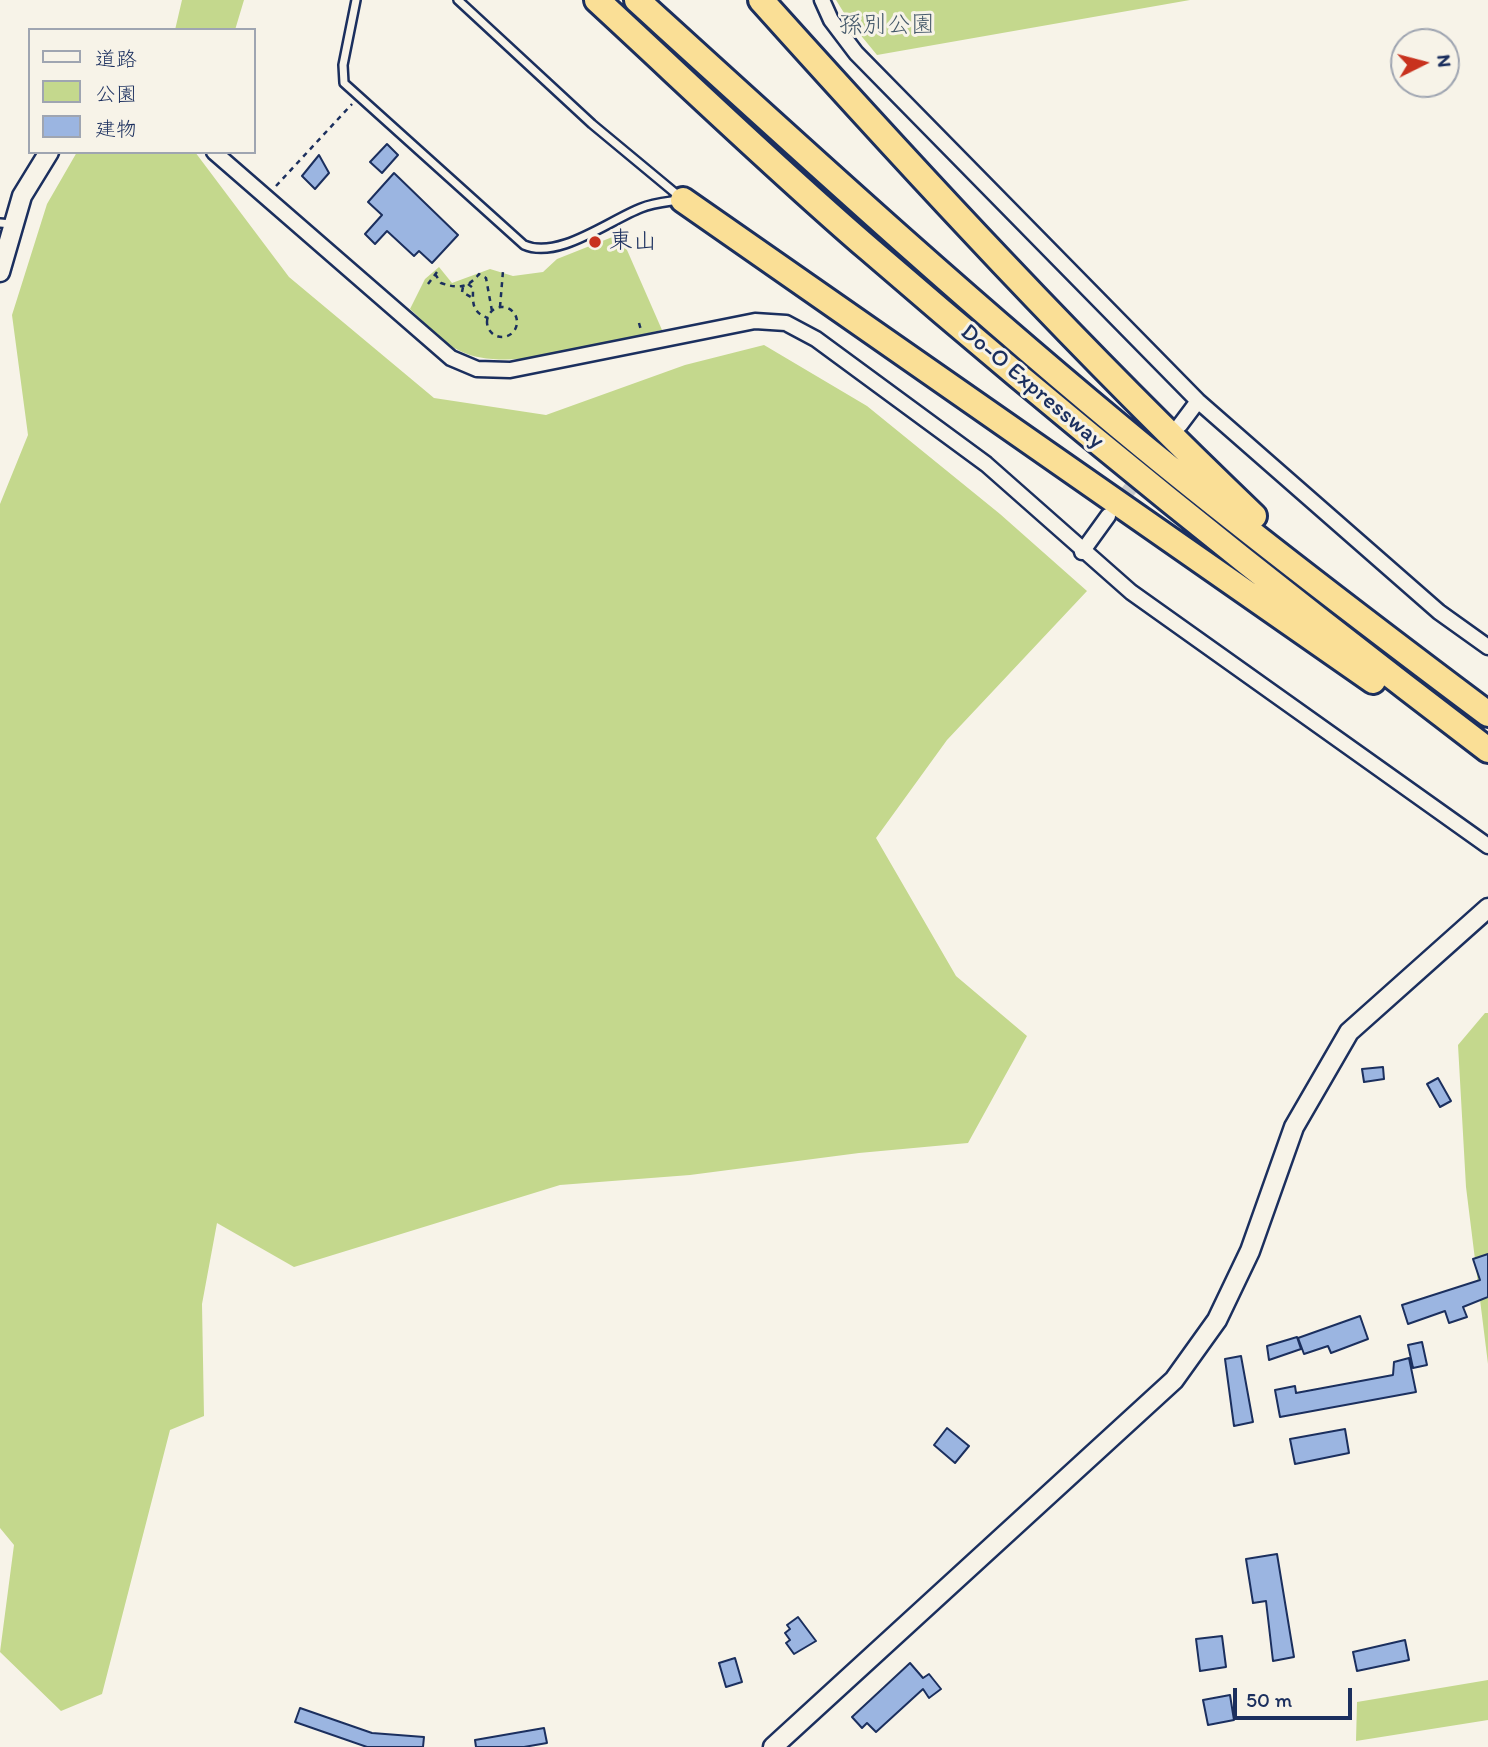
<!DOCTYPE html>
<html>
<head>
<meta charset="utf-8">
<style>
  body { margin:0 }
  #map { position:relative; width:1488px; height:1747px; overflow:hidden; background:#f7f3e8; font-family:Itim,"Klee One",sans-serif }
  canvas { display:block }
  .legend { position:absolute; left:28px; top:28px; width:228px; height:126px; box-sizing:border-box; background:#f7f3e8; border:2px solid #9fa5b1; margin:0; padding:9px 12px; list-style:none; font-size:21px; color:#1b2f5e }
  .legend li { display:flex; align-items:center; gap:14px; height:35px }
  .legend b { width:35px; border:2px solid #9fa5b1 }
  .north { position:absolute; left:1390px; top:28px; width:70px; height:70px; box-sizing:border-box; background:#f7f3e8; border:2px solid #9fa5b1; border-radius:50%; rotate:84deg; font-size:19px; font-weight:700; line-height:28px; text-align:center; color:#1b2f5e }
  .north::after { content:''; display:block; margin:auto; width:24px; height:32px; background:#c8321e; clip-path:polygon(50% 0,100% 100%,50% 72%,0 100%) }
  .scale { position:absolute; left:1233px; top:1688px; width:119px; height:32px; box-sizing:border-box; border:4px solid #1b2f5e; border-top:0; padding-left:9px; font-size:21px; line-height:24px; white-space:nowrap; color:#1b2f5e; -webkit-text-stroke:5px #f7f3e8; paint-order:stroke }
</style>
</head>
<body>
<div id="map">
<canvas width="1488" height="1747"></canvas>
<ul class="legend">
<li><b style="height:9px;background:#f7f3e8"></b>道路</li>
<li><b style="height:19px;background:#c4d88d"></b>公園</li>
<li><b style="height:19px;background:#9bb5e1"></b>建物</li>
</ul>
<div class="north">N</div>
<div class="scale">50 m</div>
</div>
<script>
const c = document.querySelector('canvas').getContext('2d');
c.lineJoin = 'round';
function paint(path, color) {
  c.fillStyle = color;
  c.fill(path, 'evenodd');
}
function stroke(path, color, width, dash) {
  c.strokeStyle = color;
  c.lineWidth = width;
  c.lineCap = dash ? 'butt' : 'round';
  c.setLineDash(dash || []);
  c.stroke(path);
}
function write(font, color, halo, rows, align = 'center') {
  c.font = font + ' Itim,"Klee One",sans-serif';
  c.lineWidth = 6;
  c.setLineDash([]);
  c.textBaseline = 'middle';
  c.strokeStyle = halo;
  c.fillStyle = color;
  for (const [text, x, y, turn = 0] of rows) {
    c.save();
    c.translate(x, y);
    c.rotate((+turn || 0) * Math.PI / 180);
    c.textAlign = isNaN(turn) ? turn : align;
    if (halo) c.strokeText(text, 0, 0);
    c.fillText(text, 0, 0);
    c.restore();
  }
}
paint(new Path2D(`
  M 182,0 L 244,0 L 235,30 L 175,30 Z
  M 836,0 L 1190,0 L 877,55 L 849,21 Z
  M 77,152 L 195,152 L 289,277 L 434,398 L 546,415 L 685,365 L 764,345 L 867,406 L 1000,514 L 1087,591 L 947,740 L 876,838 L 956,976 L 1027,1036 L 968,1143 L 859,1153 L 690,1175 L 560,1185 L 294,1267 L 217,1223 L 202,1304 L 204,1416 L 170,1430 L 102,1694 L 61,1711 L 0,1652 L 14,1545 L 0,1528 L 0,504 L 28,435 L 12,315 L 47,204 Z
  M 620,234 L 662,330 C 609,342 508,375 460,351 C 442,343 425,322 410,309 L 425,279 L 439,267 L 452,283 L 490,269 L 513,276 L 543,272 L 557,259 Z
  M 1485,1013 L 1488,1013 L 1488,1364 L 1466,1187 L 1458,1045 Z
  M 1488,1680 L 1488,1720 L 1356,1741 L 1357,1702 Z`), '#c4d88d');
const building = new Path2D(`
  M 387,144 L 398,155 L 382,173 L 370,162 Z
  M 319,155 L 329,173 L 315,189 L 302,176 Z
  M 394,173 L 458,235 L 432,263 L 419,251 L 414,256 L 387,231 L 375,244 L 365,234 L 382,215 L 368,202 Z
  M 1383,1067 L 1384,1079 L 1364,1082 L 1362,1069 Z
  M 1438,1078 L 1451,1101 L 1440,1107 L 1427,1084 Z
  M 1488,1254 L 1488,1297 L 1463,1307 L 1467,1317 L 1449,1323 L 1445,1311 L 1408,1324 L 1402,1305 L 1480,1280 L 1473,1259 Z
  M 1360,1316 L 1368,1339 L 1331,1353 L 1328,1346 L 1304,1354 L 1298,1338 Z
  M 1297,1337 L 1301,1349 L 1269,1360 L 1267,1346 Z
  M 1422,1342 L 1427,1365 L 1413,1368 L 1408,1345 Z
  M 1241,1356 L 1253,1422 L 1234,1426 L 1225,1359 Z
  M 1409,1358 L 1416,1392 L 1280,1417 L 1275,1390 L 1295,1386 L 1296,1393 L 1393,1375 L 1394,1362 Z
  M 947,1428 L 969,1446 L 955,1463 L 934,1445 Z
  M 1345,1429 L 1349,1453 L 1295,1464 L 1290,1439 Z
  M 1277,1554 L 1294,1657 L 1273,1661 L 1266,1601 L 1253,1603 L 1246,1559 Z
  M 798,1617 L 816,1641 L 794,1654 L 786,1643 L 790,1640 L 785,1633 L 790,1629 L 787,1625 Z
  M 1222,1636 L 1226,1667 L 1200,1671 L 1196,1639 Z
  M 1405,1640 L 1409,1660 L 1357,1671 L 1353,1652 Z
  M 735,1658 L 742,1682 L 726,1687 L 719,1663 Z
  M 910,1663 L 923,1678 L 929,1674 L 941,1689 L 929,1698 L 923,1689 L 876,1732 L 867,1723 L 862,1728 L 852,1717 Z
  M 1230,1695 L 1234,1720 L 1208,1725 L 1203,1700 Z
  M 300,1708 L 372,1733 L 424,1737 L 423,1747 L 367,1747 L 295,1722 Z
  M 544,1728 L 547,1743 L 524,1747 L 476,1747 L 475,1740 Z`);
paint(building, '#9bb5e1');
stroke(building, '#1b2f5e', 2);
stroke(new Path2D(`
  M 1114,509 L 1160,451`), '#cbcccc', 14, [14, 7]);
const service = new Path2D(`
  M 356,0 L 343,65 L 344,83 L 524,245 C 558,260 608,221 641,208 C 653,203 666,202 679,200
  M 458,0 L 592,124 L 680,197
  M 0,223 L 12,224`);
const minor = new Path2D(`
  M 822,0 L 831,20 L 856,53 L 1198,401 L 1439,612 L 1488,647
  M 214,152 L 451,358 L 477,369 L 510,370 L 755,321 L 786,323 L 816,339 L 986,464 L 1131,592 L 1488,846
  M 1180,425 L 1198,401
  M 1082,552 L 1108,516`);
const tertiary = new Path2D(`
  M 0,272 L 22,196 L 49,152
  M 773,1747 L 1174,1380 L 1217,1320 L 1250,1251 L 1294,1127 L 1349,1032 L 1488,908`);
const motorway = new Path2D(`
  M 597,0 C 687,83 776,169 869,249 C 1070,423 1276,589 1488,750
  M 637,0 C 804,152 970,304 1144,447 C 1256,539 1372,627 1488,714
  M 761,0 C 920,177 1082,352 1254,516
  M 683,200 L 1373,681`);
stroke(service, '#1b2f5e', 12);
stroke(minor, '#1b2f5e', 19);
stroke(tertiary, '#1b2f5e', 23);
stroke(motorway, '#1b2f5e', 30);
stroke(new Path2D(`
  M 276,186 L 352,104
  M 435,274 L 441,283 C 458,289 468,288 479,274 L 486,278 L 492,311
  M 428,284 L 440,268
  M 468,284 L 473,288 C 473,302 471,312 488,318
  M 463,287 L 462,292 L 471,297
  M 500,307 L 503,271
  M487 322a15 15 0 1 1 30 0a15 15 0 1 1-30 0Z
  M 639,323 L 641,330`), '#1b2f5e', 2.5, [5, 5]);
stroke(service, '#f7f3e8', 7);
stroke(minor, '#f7f3e8', 14);
stroke(tertiary, '#f7f3e8', 18);
stroke(motorway, '#fadf96', 24);
for (const [x, y, r, color] of [
  [595,242,7,"#c8321e"]
]) {
  const dot = new Path2D();
  dot.arc(x, y, r, 0, 2 * Math.PI);
  c.fillStyle = color;
  c.fill(dot);
  stroke(dot, '#f7f3e8', 2.5);
}
write('24px', '#45596a', '#f7f3e8', [
  ["孫別公園",887,26]
]);
write('24px', '#1b2f5e', '#f7f3e8', [
  ["東山",609,242]
], 'left');
write('24px', '#1b2f5e', '#f7f3e8', [
  ["Do-O Expressway",1032,387,40]
]);
</script>
</body>
</html>
